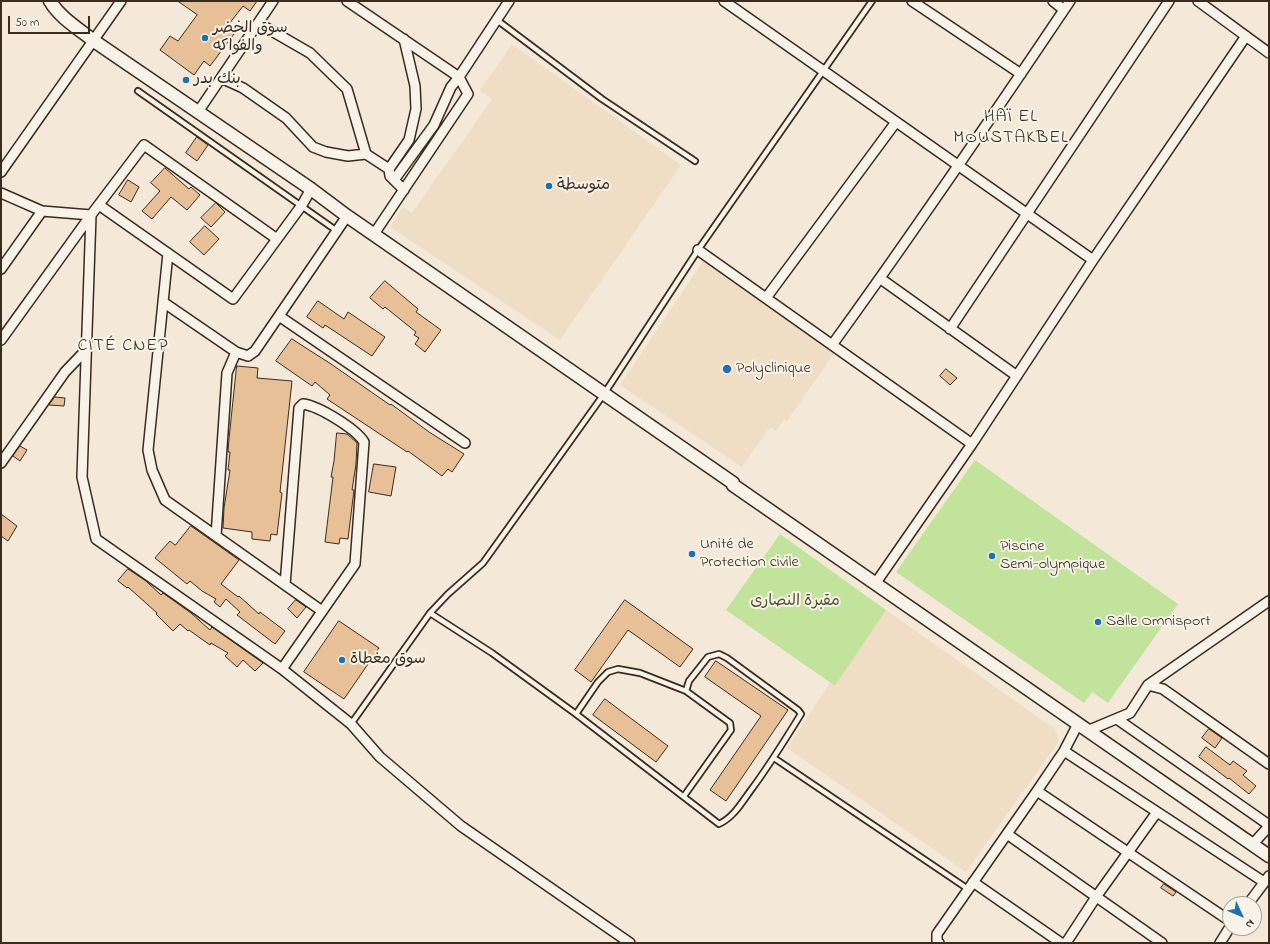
<!DOCTYPE html>
<html>
<head>
<meta charset="utf-8">
<style>
  body { margin:0 }
  #map { position:relative; width:1270px; height:944px; overflow:hidden; background:#f4e9d8; font-family:"Indie Flower",sans-serif }
  canvas { display:block }
  .frame { position:absolute; inset:0; border:2px solid #3b2a1e; pointer-events:none }
  .north { position:absolute; left:1222px; top:896px; width:40px; height:40px; box-sizing:border-box; background:#f7f3e8; border:1px solid #aca397; border-radius:50%; rotate:134deg; font-size:11px; font-weight:700; line-height:16px; text-align:center; color:#3b2a1e }
  .north::after { content:''; display:block; margin:auto; width:14px; height:18px; background:#1f6fb2; clip-path:polygon(50% 0,100% 100%,50% 72%,0 100%) }
  .scale { position:absolute; left:8px; top:16px; width:82px; height:18px; box-sizing:border-box; border:2px solid #3b2a1e; border-top:0; padding-left:5px; font-size:12px; line-height:14px; white-space:nowrap; color:#3b2a1e; -webkit-text-stroke:3px #f7f3e8; paint-order:stroke }
</style>
</head>
<body>
<div id="map">
<canvas width="1270" height="944"></canvas>
<div class="frame"></div>
<div class="north">N</div>
<div class="scale">50 m</div>
</div>
<script>
const c = document.querySelector('canvas').getContext('2d');
c.lineJoin = 'round';
function paint(path, color) {
  c.fillStyle = color;
  c.fill(path, 'evenodd');
}
function stroke(path, color, width, dash) {
  c.strokeStyle = color;
  c.lineWidth = width;
  c.lineCap = dash ? 'butt' : 'round';
  c.setLineDash(dash || []);
  c.stroke(path);
}
function write(font, color, halo, rows, align = 'center') {
  c.font = font + ' "Indie Flower","Playpen Sans Arabic",sans-serif';
  c.lineWidth = 4;
  c.setLineDash([]);
  c.textBaseline = 'middle';
  c.strokeStyle = halo;
  c.fillStyle = color;
  for (const [text, x, y, turn = 0] of rows) {
    c.save();
    c.translate(x, y);
    c.rotate((+turn || 0) * Math.PI / 180);
    c.textAlign = isNaN(turn) ? turn : align;
    if (halo) c.strokeText(text, 0, 0);
    c.fillText(text, 0, 0);
    c.restore();
  }
}
paint(new Path2D(`
  M 512,44 L 681,165 L 560,340 L 390,227 L 403,207 L 412,213 L 492,99 L 480,90 Z
  M 703,261 L 834,353 L 787,421 L 784,420 L 776,431 L 770,427 L 742,467 L 620,385 Z
  M 886,610 L 1055,729 L 1059,741 L 966,872 L 787,748 L 830,683 L 835,686 Z`), '#f0ddc5');
paint(new Path2D(`
  M 975,460 L 1178,604 L 1108,703 L 1092,692 L 1084,703 L 896,572 Z
  M 780,534 L 886,610 L 835,686 L 726,610 Z`), '#c2e39c');
const building = new Path2D(`
  M 178,1 L 257,1 L 250,11 L 243,6 L 229,24 L 237,30 L 210,66 L 204,61 L 194,75 L 160,50 L 170,36 L 178,41 L 197,15 Z
  M 197,137 L 208,145 L 197,161 L 186,153 Z
  M 165,168 L 189,189 L 191,187 L 200,195 L 187,210 L 171,197 L 152,219 L 142,211 L 160,191 L 151,183 Z
  M 128,180 L 139,187 L 131,202 L 119,195 Z
  M 216,203 L 225,212 L 211,227 L 201,218 Z
  M 205,226 L 219,239 L 204,255 L 190,242 Z
  M 385,281 L 418,309 L 416,312 L 441,330 L 425,352 L 415,344 L 419,338 L 414,335 L 416,332 L 385,307 L 383,309 L 370,298 Z
  M 318,301 L 344,319 L 348,312 L 385,337 L 372,356 L 325,325 L 323,328 L 307,317 Z
  M 292,339 L 331,364 L 390,405 L 391,404 L 429,432 L 464,454 L 452,472 L 448,469 L 442,476 L 408,451 L 407,452 L 327,399 L 330,395 L 315,382 L 312,386 L 276,361 Z
  M 237,366 L 258,368 L 257,378 L 292,381 L 280,492 L 282,493 L 277,535 L 271,534 L 270,541 L 252,539 L 252,532 L 223,528 L 224,508 L 230,470 L 228,470 L 230,452 L 228,452 L 229,439 Z
  M 946,369 L 957,378 L 950,385 L 940,376 Z
  M 55,397 L 65,398 L 64,406 L 49,405 Z
  M 337,433 L 347,434 L 357,443 L 356,464 L 352,490 L 354,490 L 348,539 L 340,538 L 339,544 L 325,542 L 333,477 L 331,477 L 334,461 Z
  M 20,446 L 27,450 L 20,461 L 13,456 Z
  M 374,464 L 396,467 L 391,496 L 369,492 Z
  M 1,514 L 17,526 L 8,541 L 1,536 Z
  M 191,526 L 239,560 L 221,584 L 238,597 L 239,596 L 259,614 L 260,612 L 285,631 L 275,644 L 237,615 L 240,612 L 226,599 L 220,607 L 214,602 L 216,599 L 202,591 L 190,581 L 187,584 L 155,558 L 160,552 L 170,541 L 175,545 Z
  M 128,569 L 146,581 L 161,595 L 163,593 L 191,613 L 210,630 L 212,627 L 263,663 L 255,671 L 243,660 L 237,667 L 225,656 L 228,653 L 211,643 L 210,645 L 189,630 L 188,631 L 180,624 L 173,631 L 156,614 L 157,613 L 128,587 L 127,588 L 118,581 Z
  M 296,600 L 306,607 L 297,618 L 288,609 Z
  M 625,600 L 693,649 L 680,667 L 628,630 L 591,682 L 575,670 Z
  M 339,621 L 379,648 L 344,699 L 304,672 Z
  M 716,661 L 788,710 L 726,801 L 710,790 L 761,716 L 705,677 Z
  M 605,699 L 668,746 L 656,762 L 593,715 Z
  M 1209,729 L 1222,738 L 1215,748 L 1202,738 Z
  M 1206,747 L 1230,765 L 1233,761 L 1247,771 L 1243,775 L 1256,786 L 1249,794 L 1229,778 L 1228,779 L 1199,757 Z
  M 1164,884 L 1176,892 L 1173,896 L 1161,888 Z`);
paint(building, '#e8c098');
stroke(building, '#3b2a1e', 1);
const lane = new Path2D(`
  M 497,20 L 602,99 L 695,161
  M 138,91 L 337,231
  M 430,613 L 492,653 L 576,714 L 719,824 C 734,817 742,802 751,790 C 769,766 785,740 801,714 L 798,710 L 727,658 L 719,654 L 708,657 L 689,681 L 686,691 L 730,723 L 731,730 L 684,796
  M 576,714 L 598,682 L 608,672 L 618,669 L 640,673 L 686,691
  M 351,724 L 430,613 L 448,594 L 483,563 L 604,394 L 698,250 L 872,1
  M 774,758 L 968,889`);
const street = new Path2D(`
  M 347,1 L 459,77 L 451,87 L 434,125 L 394,180
  M 724,1 L 1093,260
  M 912,1 L 1021,74
  M 1053,1 L 1064,10
  M 1198,1 L 1269,53
  M 258,23 L 310,53 L 347,89 L 366,154 L 389,169 L 390,176 L 404,190
  M 221,78 L 243,88 L 286,118 L 313,147 L 326,152 L 348,156 L 366,154
  M 198,112 L 273,1
  M 389,169 L 409,140 L 416,109 L 415,86 L 404,39
  M 1,172 L 121,1
  M 1,193 L 42,211 L 91,215 L 82,477 L 96,539 L 282,669 L 351,724 L 380,757 L 461,826 L 630,943
  M 99,205 L 233,299 L 302,205 L 311,189
  M 374,234 L 468,94 L 459,77 L 509,1
  M 698,250 L 972,444 L 1093,260 L 1246,36
  M 168,253 L 148,450 L 152,470 L 165,500 L 322,611
  M 1,269 L 42,211
  M 881,279 L 1017,376
  M 766,298 L 896,122
  M 163,302 L 236,352 L 248,356 L 255,351 L 347,216
  M 279,316 L 465,443
  M 950,329 L 1169,1
  M 1,340 L 91,215 L 144,145 L 277,239
  M 832,345 C 914,232 992,117 1070,1
  M 1,463 L 65,372 L 86,350
  M 216,536 L 227,373 L 236,352
  M 875,584 L 972,444
  M 282,669 L 355,564 L 364,442 C 356,429 319,406 303,404 L 299,408 L 285,585
  M 1148,685 L 1163,689 L 1269,764
  M 1117,719 L 1269,825
  M 1087,731 L 1130,713 L 1148,685 L 1269,601
  M 1064,751 L 1264,882
  M 1037,791 L 1230,921
  M 1007,834 L 1162,943
  M 1252,845 L 1269,826
  M 973,882 L 1061,943
  M 1248,904 L 1269,876
  M 939,943 L 937,941 L 937,934 L 1037,791 L 1064,751 L 1078,724
  M 1066,943 L 1096,897 L 1157,812
  M 1220,943 L 1230,927`);
const secondary = new Path2D(`
  M 50,1 C 60,18 79,29 94,41 L 311,189 L 347,216 L 733,483 L 733,485 L 1269,856`);
stroke(lane, '#3b2a1e', 8);
stroke(street, '#3b2a1e', 12);
stroke(secondary, '#3b2a1e', 15);
stroke(lane, '#f7f3e8', 4.5);
stroke(street, '#f7f3e8', 9);
stroke(secondary, '#f7f3e8', 12);
for (const [x, y, r, color] of [
  [205,38,4,"#1f6fb2"],
  [186,80,4,"#1f6fb2"],
  [549,186,4,"#1f6fb2"],
  [727,369,5,"#1f6fb2"],
  [692,554,4,"#1f6fb2"],
  [992,556,4,"#1f6fb2"],
  [1098,622,4,"#1f6fb2"],
  [342,660,4,"#1f6fb2"]
]) {
  const dot = new Path2D();
  dot.arc(x, y, r, 0, 2 * Math.PI);
  c.fillStyle = color;
  c.fill(dot);
  stroke(dot, '#f7f3e8', 1.5);
}
write('16px', '#3b2a1e', '#f7f3e8', [
  ["سوق الخضر",213,29],
  ["والفواكه",213,47],
  ["بنك بدر",194,80],
  ["متوسطة",557,186],
  ["Polyclinique",736,369],
  ["Unité de",700,545],
  ["Protection civile",700,563],
  ["Piscine",1000,547],
  ["Semi-olympique",1000,565],
  ["Salle Omnisport",1106,622],
  ["سوق مغطاة",350,660]
], 'left');
write('16px', '#564f37', '#f7f3e8', [
  ["مقبرة النصارى",795,602]
]);
c.letterSpacing = '1px';
write('18px', '#3b2a1e', '#f7f3e8', [
  ["HAÏ EL",1011,118],
  ["MOUSTAKBEL",1011,139],
  ["CITÉ CNEP",123,347]
]);
c.letterSpacing = '0px';
</script>
</body>
</html>
